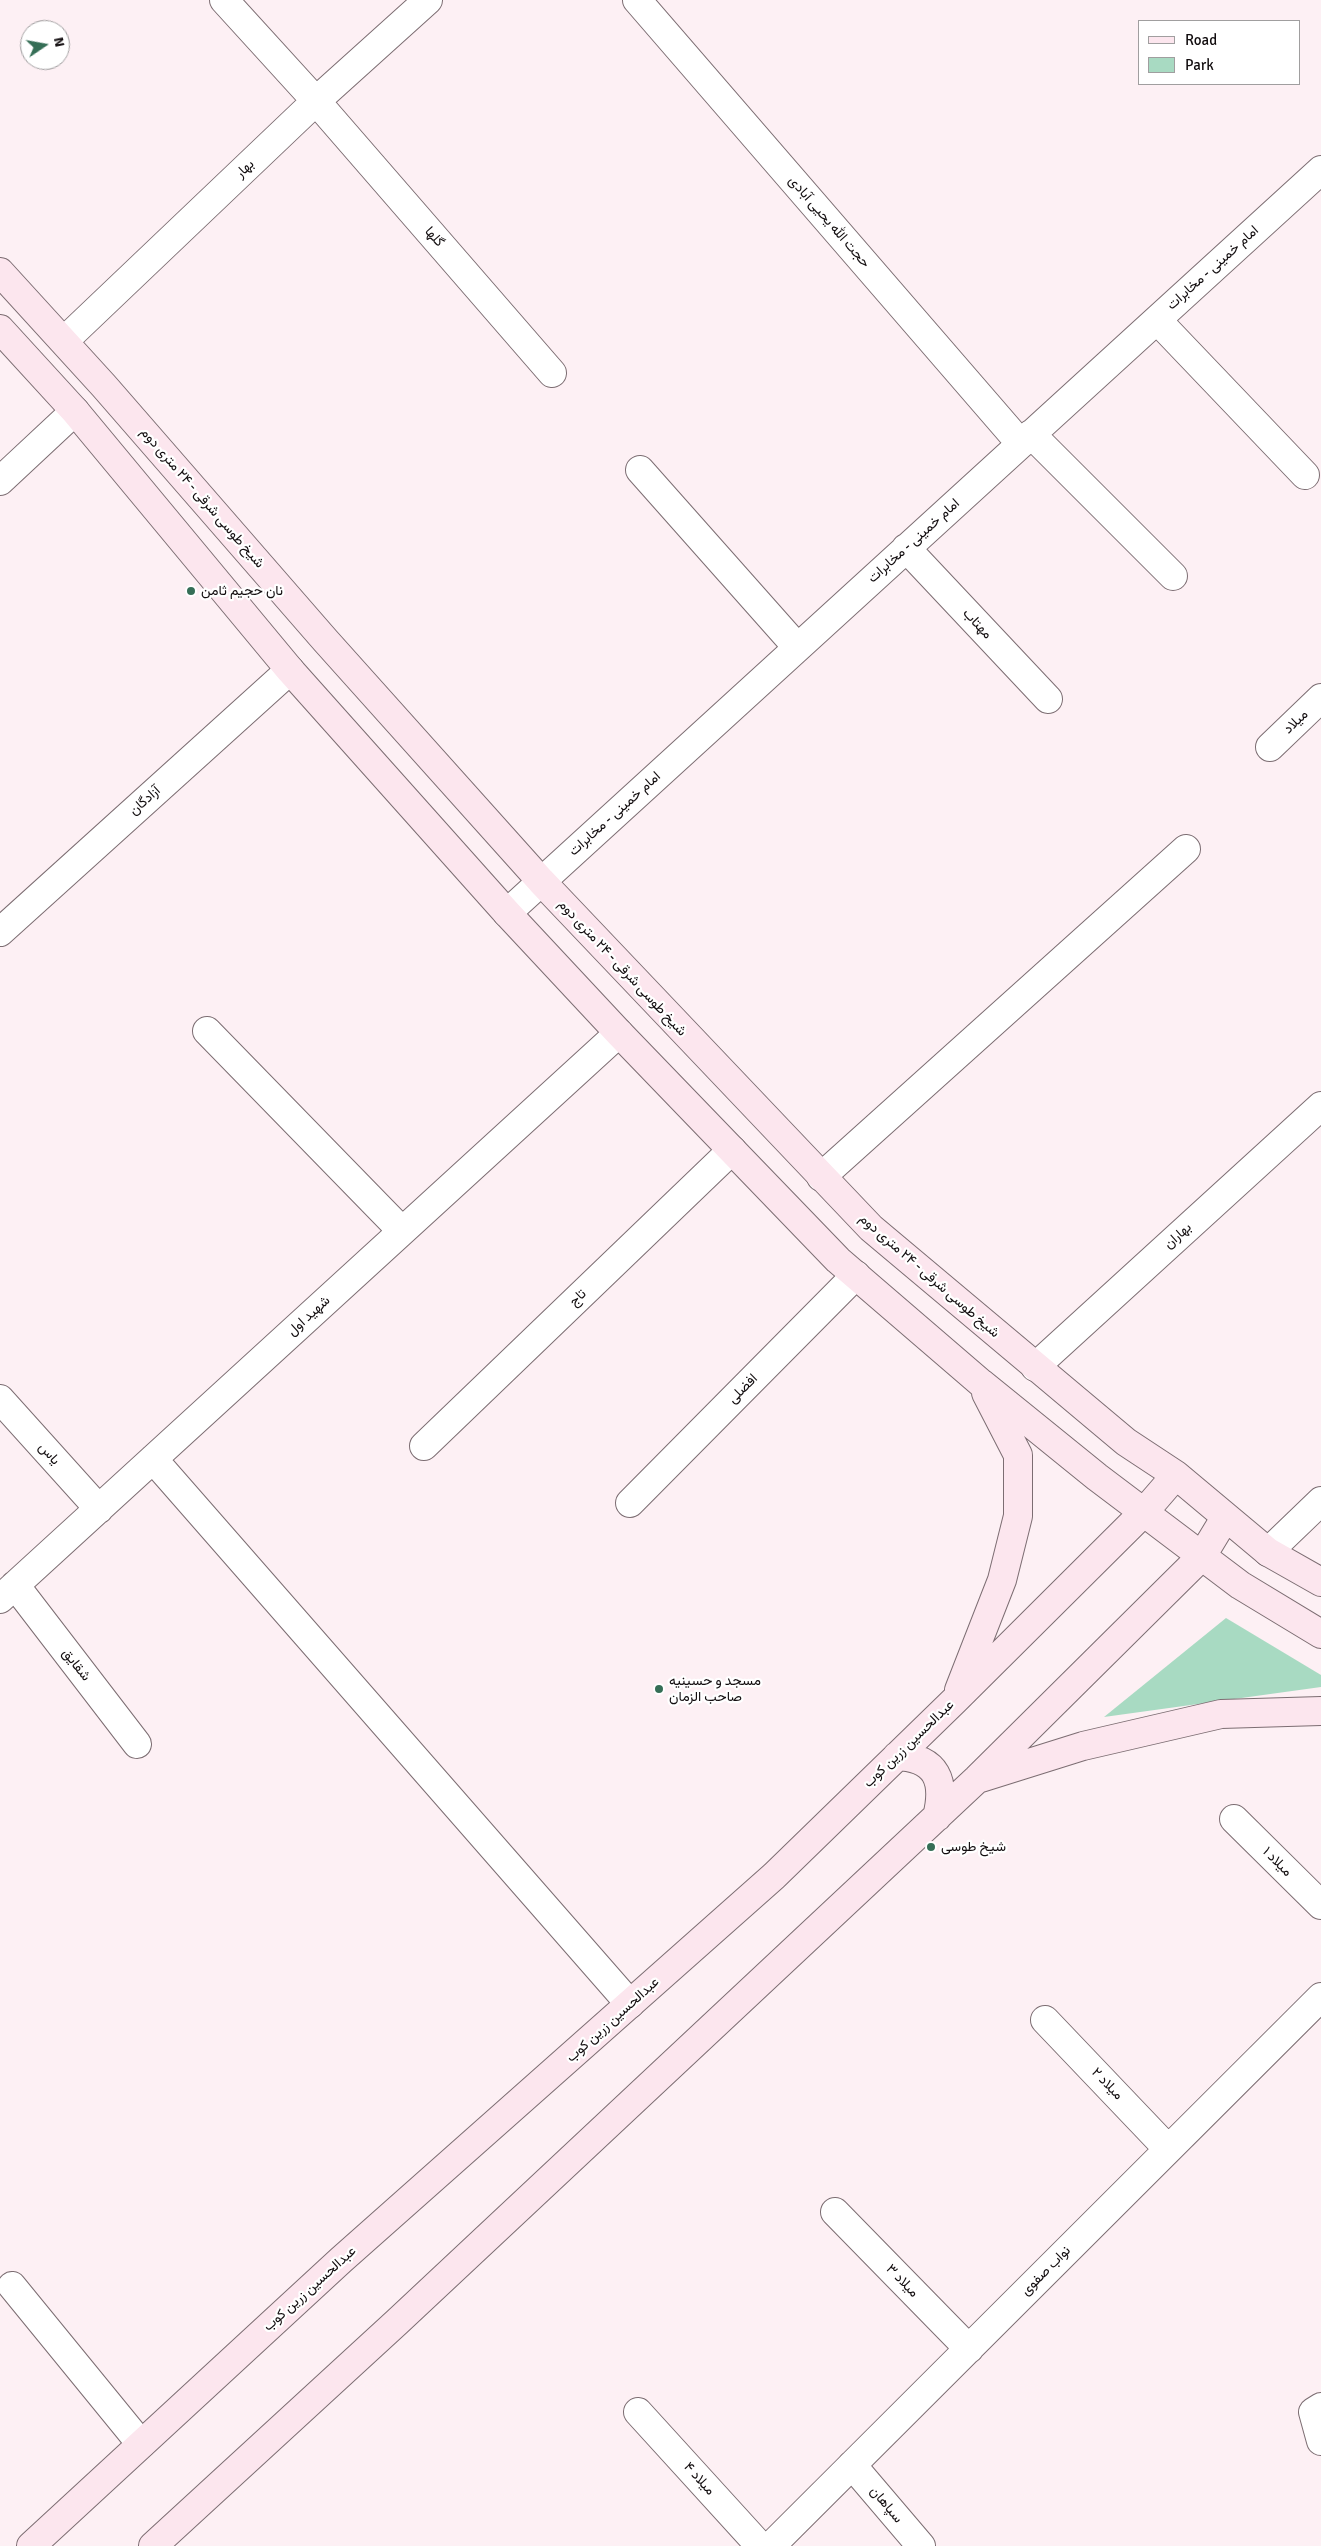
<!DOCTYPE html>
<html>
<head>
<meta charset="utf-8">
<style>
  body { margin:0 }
  #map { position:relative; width:1321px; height:2546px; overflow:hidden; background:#fdf0f4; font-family:Signika,sans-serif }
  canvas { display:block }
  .legend { position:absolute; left:1138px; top:20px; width:162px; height:65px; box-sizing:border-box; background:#fff; border:1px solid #a09e9f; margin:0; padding:6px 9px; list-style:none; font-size:15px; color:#120d0f }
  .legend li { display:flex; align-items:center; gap:10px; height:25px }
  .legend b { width:25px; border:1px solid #a09e9f }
  .north { position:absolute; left:20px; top:20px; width:50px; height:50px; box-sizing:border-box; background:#fff; border:1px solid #a09e9f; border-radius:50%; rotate:78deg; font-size:14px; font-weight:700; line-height:20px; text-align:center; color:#120d0f }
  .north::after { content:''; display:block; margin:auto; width:18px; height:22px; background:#356e56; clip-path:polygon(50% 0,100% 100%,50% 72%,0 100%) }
</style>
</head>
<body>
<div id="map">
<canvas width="1321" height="2546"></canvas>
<ul class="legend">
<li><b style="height:6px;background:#fce6ee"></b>Road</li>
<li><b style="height:14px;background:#a8dac2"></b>Park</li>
</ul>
<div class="north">N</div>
</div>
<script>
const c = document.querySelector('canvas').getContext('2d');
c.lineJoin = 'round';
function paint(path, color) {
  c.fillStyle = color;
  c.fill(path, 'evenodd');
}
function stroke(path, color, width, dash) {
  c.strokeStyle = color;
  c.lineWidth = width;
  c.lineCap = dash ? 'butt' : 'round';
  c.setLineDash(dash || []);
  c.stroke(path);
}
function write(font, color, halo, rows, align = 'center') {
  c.font = font + ' Signika,Vazirmatn,sans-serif';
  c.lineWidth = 4.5;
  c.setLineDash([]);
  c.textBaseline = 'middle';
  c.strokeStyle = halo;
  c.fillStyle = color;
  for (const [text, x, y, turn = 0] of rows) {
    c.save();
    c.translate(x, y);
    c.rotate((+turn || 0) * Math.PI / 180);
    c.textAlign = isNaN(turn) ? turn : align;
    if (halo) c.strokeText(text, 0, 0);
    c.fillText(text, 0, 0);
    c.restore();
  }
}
paint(new Path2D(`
  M 1226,1618 L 1321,1675 L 1321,1687 L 1104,1717 Z`), '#a8dac2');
const minor = new Path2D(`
  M 224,0 L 316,101 L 552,373
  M 637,0 L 1021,444
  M 1157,320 L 1305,475
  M 64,341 L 316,101 L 428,0
  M 1031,434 L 1173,576
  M 640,470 L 797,647
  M 0,481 L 75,411
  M 906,548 L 1048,699
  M 1270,747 L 1321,698
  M 507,913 L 1321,170
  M 0,932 L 290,670
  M 207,1031 L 402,1231
  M 821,1177 L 1186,849
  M 1035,1367 L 1321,1106
  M 0,1399 L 99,1509
  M 424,1446 L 732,1150
  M 153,1459 L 630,2004
  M 630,1503 L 856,1275
  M 1268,1552 L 1321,1501
  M 15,1585 L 137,1744
  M 0,1599 L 619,1033
  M 1234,1819 L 1321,1905
  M 1045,2020 L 1168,2149
  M 835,2212 L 969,2349
  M 12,2286 L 141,2444
  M 1321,2407 L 1313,2412 L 1321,2441
  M 638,2412 L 760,2546
  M 852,2465 L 921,2546
  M 771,2546 L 1321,1997`);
const secondary = new Path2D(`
  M 0,272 L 104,386 L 325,640 L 541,881 L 871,1228 L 1126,1442 L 1176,1475 L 1268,1552 L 1321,1582
  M 0,329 L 75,411 L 290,670 L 507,913 L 619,1033 L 838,1260 L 981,1383 L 1097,1477 L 1240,1585 L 1321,1634
  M 959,1690 L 1002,1580 L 1018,1516 L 1018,1455 L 986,1393
  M 897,1756 C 937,1758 946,1781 937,1817
  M 981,1778 L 1083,1746 L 1221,1714 L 1321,1711
  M 31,2546 L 341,2260 L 774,1876 L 955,1700 L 1144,1512 L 1176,1475
  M 153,2546 L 397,2322 L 977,1779 L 1202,1556 L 1225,1518`);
stroke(minor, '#7c6d72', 30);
stroke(secondary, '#7c6d72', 30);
stroke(minor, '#fff', 28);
stroke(secondary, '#fce6ee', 28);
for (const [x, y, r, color] of [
  [191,591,5,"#356e56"],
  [659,1689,5,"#356e56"],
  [931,1847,5,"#356e56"]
]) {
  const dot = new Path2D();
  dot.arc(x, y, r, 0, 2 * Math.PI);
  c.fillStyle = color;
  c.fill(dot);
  stroke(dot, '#fff', 2);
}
write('14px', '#120d0f', '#fff', [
  ["بهار",245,169,-44],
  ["حجت الله یحیی آبادی",829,222,49],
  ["گلها",434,237,49],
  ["امام خمینی - مخابرات",1213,268,-42],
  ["شیخ طوسی شرقی - ۲۴ متری دوم",202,498,49],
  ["امام خمینی - مخابرات",914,541,-42],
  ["مهتاب",977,624,47],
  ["میلاد",1296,722,-44],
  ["آزادگان",145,801,-42],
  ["امام خمینی - مخابرات",615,814,-42],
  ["شیخ طوسی شرقی - ۲۴ متری دوم",622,968,47],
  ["بهاران",1178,1236,-42],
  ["شیخ طوسی شرقی - ۲۴ متری دوم",929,1276,41],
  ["تاج",578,1298,-44],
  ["شهید اول",309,1316,-42],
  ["افضلی",743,1389,-45],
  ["یاس",49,1454,48],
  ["شقایق",76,1665,52],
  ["عبدالحسین زرین کوب",909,1744,-44],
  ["میلاد ۱",1277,1862,45],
  ["عبدالحسین زرین کوب",613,2020,-42],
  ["میلاد ۲",1107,2084,46],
  ["نواب صفوی",1046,2271,-45],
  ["میلاد ۳",902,2281,46],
  ["عبدالحسین زرین کوب",310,2289,-42],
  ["میلاد ۴",699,2479,48],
  ["سپاهان",886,2505,50]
]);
write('14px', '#120d0f', '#fff', [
  ["نان حجیم ثامن",201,591],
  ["مسجد و حسینیه",669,1681],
  ["صاحب الزمان",669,1697],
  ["شیخ طوسی",941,1847]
], 'left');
</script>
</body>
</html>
